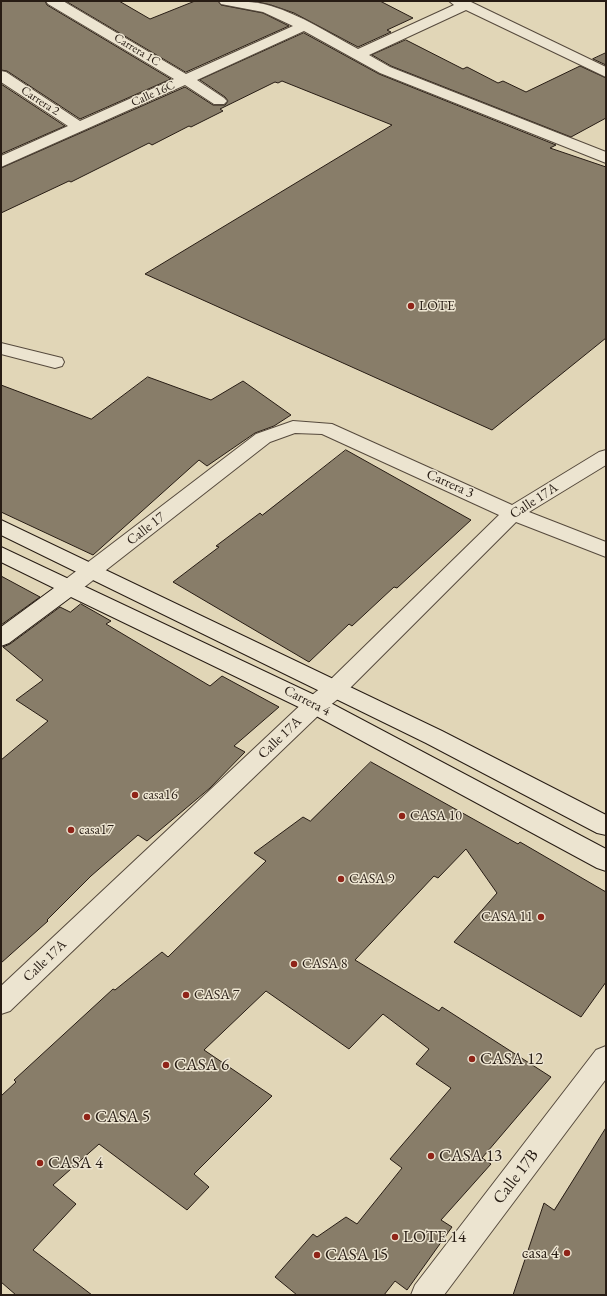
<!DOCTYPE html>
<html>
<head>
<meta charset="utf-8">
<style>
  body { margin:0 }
  #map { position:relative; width:607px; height:1296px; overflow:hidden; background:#e1d6b7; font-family:"EB Garamond",serif }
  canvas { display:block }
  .frame { position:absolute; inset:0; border:2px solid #271c14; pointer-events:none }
</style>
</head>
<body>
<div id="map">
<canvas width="607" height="1296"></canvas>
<div class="frame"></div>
</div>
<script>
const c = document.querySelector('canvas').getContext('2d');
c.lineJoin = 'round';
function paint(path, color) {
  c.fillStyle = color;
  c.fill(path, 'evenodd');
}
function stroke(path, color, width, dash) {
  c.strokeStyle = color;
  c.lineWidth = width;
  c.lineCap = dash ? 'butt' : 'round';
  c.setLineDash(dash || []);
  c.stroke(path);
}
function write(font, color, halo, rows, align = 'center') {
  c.font = font + ' "EB Garamond",serif';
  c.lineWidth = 3;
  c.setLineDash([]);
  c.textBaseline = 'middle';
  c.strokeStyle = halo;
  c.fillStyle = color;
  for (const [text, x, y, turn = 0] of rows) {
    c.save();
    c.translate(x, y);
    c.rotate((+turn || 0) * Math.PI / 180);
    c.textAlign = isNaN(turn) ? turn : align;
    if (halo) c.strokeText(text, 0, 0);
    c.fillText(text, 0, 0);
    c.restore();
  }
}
const building = new Path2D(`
  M 1,1 L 45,1 L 47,5 L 171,79 L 80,119 L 7,71 L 1,70 Z
  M 66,1 L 119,1 L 150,19 L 195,1 L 218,1 L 221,5 L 263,13 L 289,26 L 186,72 Z
  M 254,1 L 380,1 L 413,18 L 387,30 L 391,32 L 358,47 L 294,13 L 271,5 Z
  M 304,33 L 379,74 L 556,145 L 550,148 L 606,167 L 606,338 L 492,430 L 145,274 L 392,125 L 282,81 L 278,83 L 275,82 L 220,109 L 223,111 L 191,127 L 189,126 L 152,145 L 149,143 L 71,182 L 69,181 L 1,213 L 1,168 L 185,87 L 213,105 L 225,105 L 228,101 L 225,97 L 200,80 Z
  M 406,40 L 463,69 L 467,67 L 498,83 L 503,81 L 526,92 L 580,66 L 606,78 L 606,118 L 571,137 L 391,66 L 372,55 Z
  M 606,53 L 606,65 L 593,59 Z
  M 1,84 L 65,126 L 1,154 Z
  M 148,377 L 211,400 L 243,381 L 291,415 L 274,426 L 255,433 L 207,466 L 199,460 L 93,555 L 1,512 L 1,385 L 91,419 Z
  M 346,450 L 471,520 L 397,588 L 394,587 L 352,626 L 349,624 L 309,662 L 173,582 L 219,547 L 216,546 L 260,513 L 262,515 Z
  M 1,576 L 40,597 L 1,625 Z
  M 81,604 L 111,621 L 106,624 L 210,686 L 222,676 L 279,707 L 234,746 L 245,752 L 210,788 L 147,841 L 138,835 L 91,876 L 47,920 L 48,921 L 1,963 L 1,760 L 48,721 L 16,700 L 43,680 L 3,647 L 10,644 L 60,607 L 70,612 Z
  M 371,762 L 518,844 L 520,842 L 606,892 L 606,982 L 581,1017 L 454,942 L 497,893 L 466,849 L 438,878 L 434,876 L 355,960 L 439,1011 L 442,1007 L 551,1077 L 482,1158 L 491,1164 L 441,1220 L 452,1227 L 407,1290 L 395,1281 L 384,1295 L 297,1295 L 275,1277 L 313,1234 L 317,1237 L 346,1217 L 357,1224 L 402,1168 L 390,1159 L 451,1088 L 416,1064 L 429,1049 L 383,1014 L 349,1049 L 266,991 L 204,1050 L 272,1096 L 194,1174 L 209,1187 L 187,1210 L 99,1144 L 53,1185 L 76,1204 L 33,1250 L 92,1295 L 16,1295 L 1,1282 L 1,1096 L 16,1082 L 14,1080 L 113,989 L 115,990 L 162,952 L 168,957 L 266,861 L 254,853 L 303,817 L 310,821 Z
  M 606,1128 L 606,1295 L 513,1295 L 544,1203 L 554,1210 Z`);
paint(building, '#887d69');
stroke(building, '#271c14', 1);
const street = new Path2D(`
  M 46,1 L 63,1 L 186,74 L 293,26 L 263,12 L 221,4 L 219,1 C 237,1 254,1 271,6 C 301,15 330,34 358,49 L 454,5 L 449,1 L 471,2 L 606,67 L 606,77 L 466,10 L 369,55 L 390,67 L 606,152 L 606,163 L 380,73 L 304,31 L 197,80 L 224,98 L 227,101 L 224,104 L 214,104 L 185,85 L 1,167 L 1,156 L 68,126 L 1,82 L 1,71 L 6,72 L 80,121 L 174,79 L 48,4 Z
  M 1,343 L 62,358 L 64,362 L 62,366 L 55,368 L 1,354 Z
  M 293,421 L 332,424 L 512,505 L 599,452 L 606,450 L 606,465 L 529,512 L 606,542 L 606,557 L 516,522 L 343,695 L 323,711 L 10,1011 L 1,1014 L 1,986 L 307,699 L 327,683 L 499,515 L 322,434 L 295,433 L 270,442 L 78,592 L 70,594 L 62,592 L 59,587 L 62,582 L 256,434 Z
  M 606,1046 L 606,1079 L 444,1295 L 411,1295 L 415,1285 L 596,1050 Z`);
const secondary = new Path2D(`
  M 1,520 L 442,731 L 606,815 L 606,835 L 597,833 L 426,743 L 1,535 Z
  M 1,547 L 323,699 L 606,849 L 606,871 L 597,868 L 307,711 L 71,597 L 9,643 L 1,646 L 1,627 L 54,588 L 1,562 Z`);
stroke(street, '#564a3d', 2);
stroke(secondary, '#271c14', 2);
paint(street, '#ece4d0');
paint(secondary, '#ece4d0');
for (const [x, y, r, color] of [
  [411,306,4,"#8f2418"],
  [135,795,4,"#8f2418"],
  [402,816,4,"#8f2418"],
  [71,830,4,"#8f2418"],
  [341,879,4,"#8f2418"],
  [541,917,4,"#8f2418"],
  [294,964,4,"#8f2418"],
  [186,995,4,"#8f2418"],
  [472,1059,4,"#8f2418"],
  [166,1065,4,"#8f2418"],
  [87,1117,4,"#8f2418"],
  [431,1156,4,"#8f2418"],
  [40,1163,4,"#8f2418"],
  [395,1237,4,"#8f2418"],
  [567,1253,4,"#8f2418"],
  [317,1255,4,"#8f2418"]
]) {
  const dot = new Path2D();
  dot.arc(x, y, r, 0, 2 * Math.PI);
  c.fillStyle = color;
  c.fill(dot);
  stroke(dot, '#ece4d0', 1.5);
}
write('12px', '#271c14', '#ece4d0', [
  ["Carrera 1C",137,50,31],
  ["Calle 16C",153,94,-24],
  ["Carrera 2",40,101,33]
]);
write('14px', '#271c14', '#ece4d0', [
  ["LOTE",419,306],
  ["casa16",143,795],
  ["CASA 10",410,816],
  ["casa17",79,830],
  ["CASA 9",349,879],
  ["CASA 11",533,917,"right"],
  ["CASA 8",302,964],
  ["CASA 7",194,995]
], 'left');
write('14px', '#271c14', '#ece4d0', [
  ["Carrera 3",450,484,24],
  ["Calle 17A",534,501,-33],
  ["Calle 17",146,529,-38],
  ["Carrera 4",307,701,27],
  ["Calle 17A",280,738,-44],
  ["Calle 17A",45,961,-44]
]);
write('17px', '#271c14', '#ece4d0', [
  ["CASA 12",480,1059],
  ["CASA 6",174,1065],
  ["CASA 5",95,1117],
  ["CASA 13",439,1156],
  ["CASA 4",48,1163],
  ["LOTE 14",403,1237],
  ["casa 4",559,1253,"right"],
  ["CASA 15",325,1255]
], 'left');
write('17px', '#271c14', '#ece4d0', [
  ["Calle 17B",516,1177,-53]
]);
</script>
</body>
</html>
